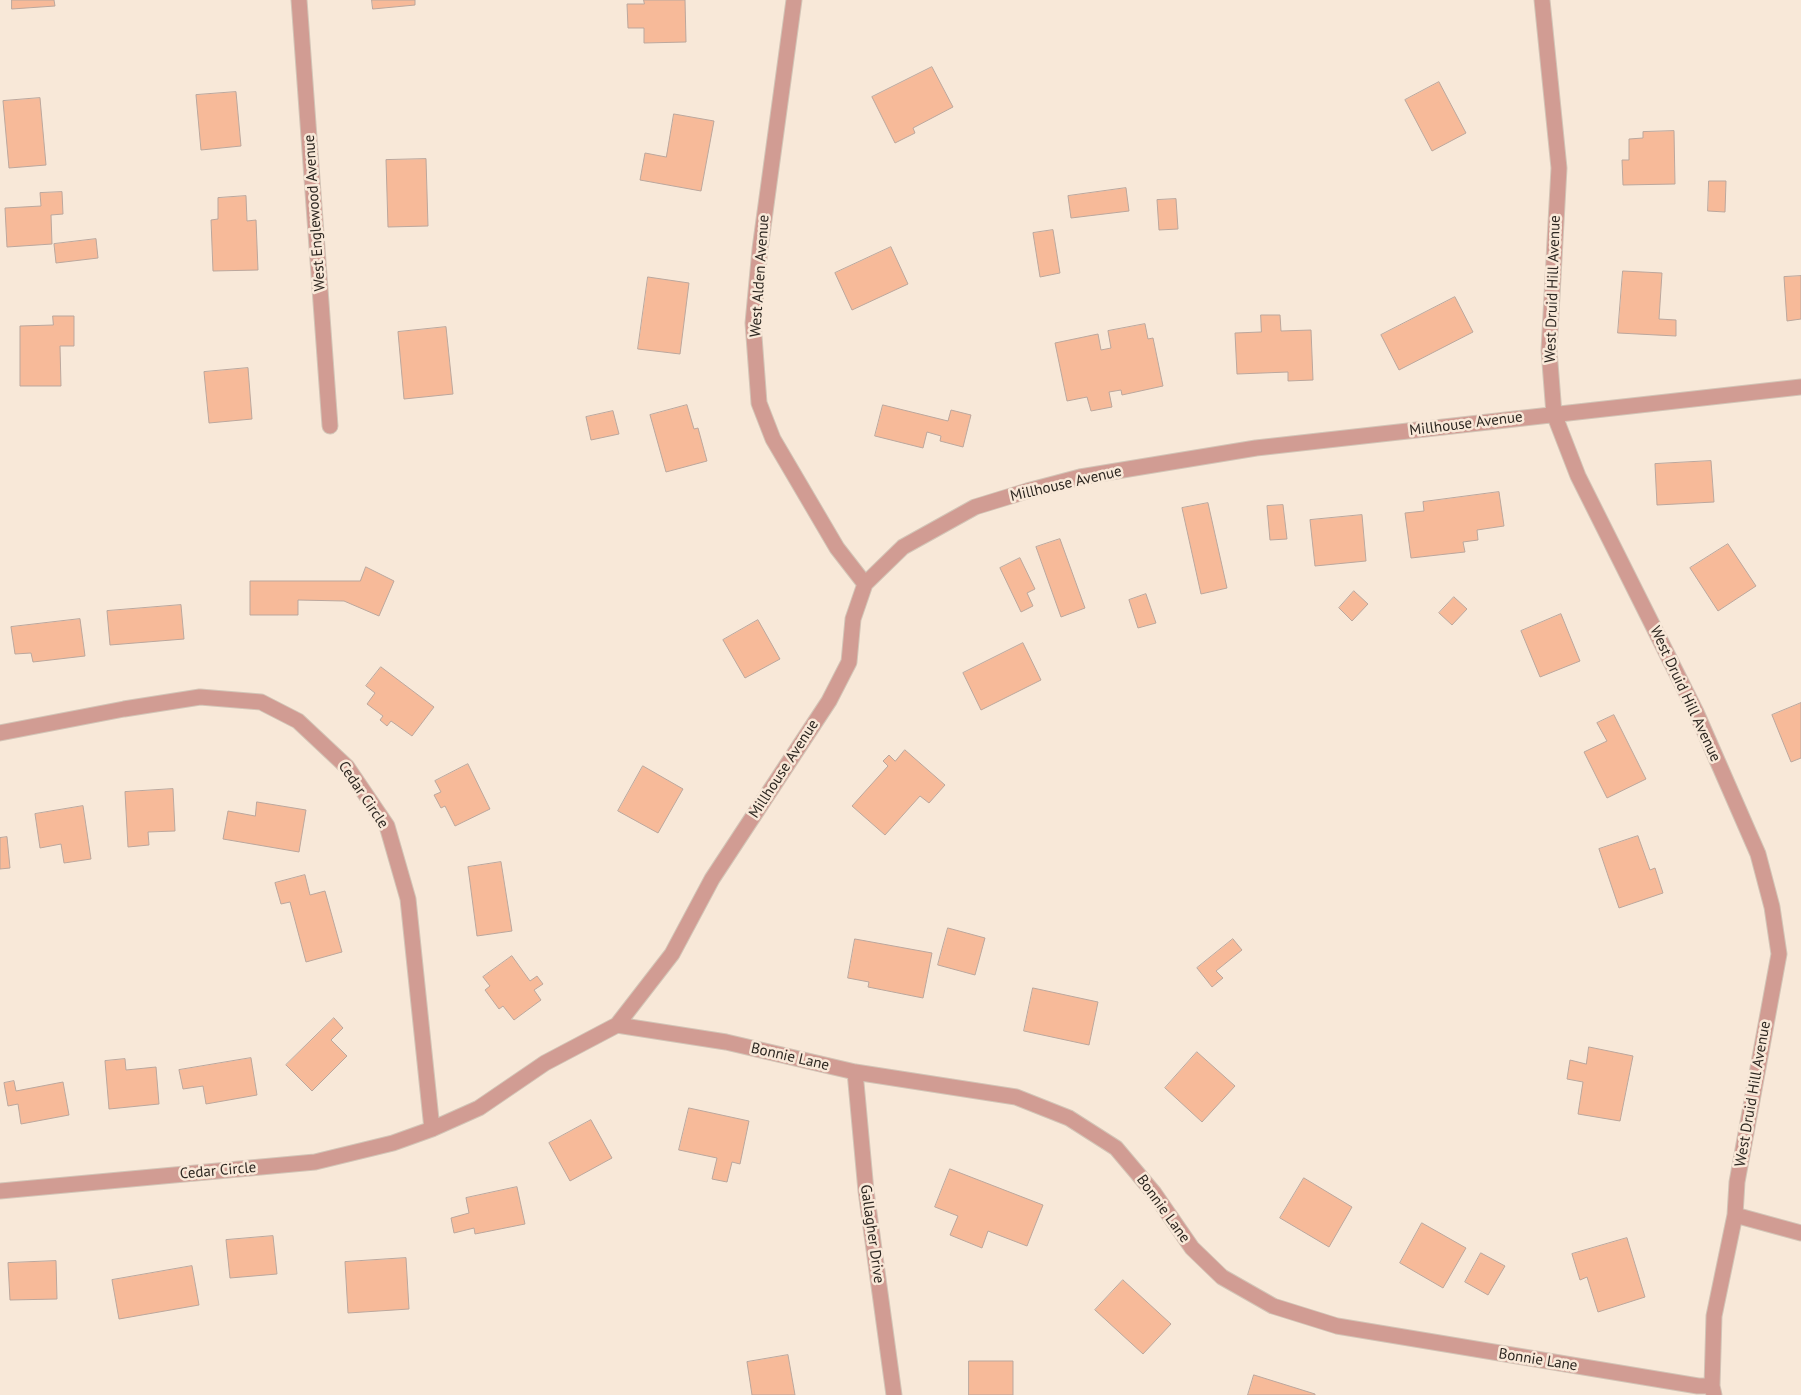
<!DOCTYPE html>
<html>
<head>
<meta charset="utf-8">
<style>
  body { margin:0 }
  canvas { display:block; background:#f8e8d8 }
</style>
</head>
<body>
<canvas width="1801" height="1395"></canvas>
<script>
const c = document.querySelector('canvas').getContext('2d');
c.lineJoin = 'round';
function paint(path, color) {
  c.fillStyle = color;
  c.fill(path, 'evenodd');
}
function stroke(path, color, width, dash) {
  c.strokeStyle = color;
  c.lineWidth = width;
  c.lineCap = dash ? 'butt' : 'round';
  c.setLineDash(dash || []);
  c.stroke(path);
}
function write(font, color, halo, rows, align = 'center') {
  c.font = font + ' "PT Sans",sans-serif';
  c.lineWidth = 5;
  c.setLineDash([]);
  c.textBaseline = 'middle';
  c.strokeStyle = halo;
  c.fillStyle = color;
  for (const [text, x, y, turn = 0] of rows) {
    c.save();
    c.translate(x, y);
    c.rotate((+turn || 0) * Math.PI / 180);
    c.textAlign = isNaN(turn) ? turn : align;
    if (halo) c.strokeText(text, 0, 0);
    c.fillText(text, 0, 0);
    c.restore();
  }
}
const building = new Path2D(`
  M 12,0 L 54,0 L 55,6 L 12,9 Z
  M 372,0 L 415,0 L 415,5 L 373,9 Z
  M 644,0 L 685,0 L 686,42 L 644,43 L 644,28 L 628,28 L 627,4 L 644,4 Z
  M 932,67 L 953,107 L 913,128 L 915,133 L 895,143 L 872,97 Z
  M 1439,82 L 1466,133 L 1432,151 L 1405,100 Z
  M 236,92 L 241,146 L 201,150 L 196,95 Z
  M 40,98 L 46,165 L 9,168 L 3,101 Z
  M 674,114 L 714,121 L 701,191 L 640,180 L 645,153 L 666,157 Z
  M 1674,131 L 1675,184 L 1623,185 L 1622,160 L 1629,160 L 1629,139 L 1643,138 L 1643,132 Z
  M 426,159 L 428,226 L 388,227 L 386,160 Z
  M 1709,181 L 1726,181 L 1725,212 L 1708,211 Z
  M 1126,188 L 1129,211 L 1071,218 L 1068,196 Z
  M 62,192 L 63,214 L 51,215 L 52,244 L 7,247 L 5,208 L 41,206 L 40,193 Z
  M 246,196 L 247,221 L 256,220 L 258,270 L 213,271 L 211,220 L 218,219 L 218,198 Z
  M 1176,199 L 1178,229 L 1159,230 L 1157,200 Z
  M 1053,230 L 1060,273 L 1040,277 L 1033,233 Z
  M 96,239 L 98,258 L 56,263 L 54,244 Z
  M 891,247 L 908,284 L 852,310 L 835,273 Z
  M 1623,271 L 1662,273 L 1659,319 L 1676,320 L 1676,336 L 1618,333 Z
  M 1801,276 L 1801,319 L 1787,321 L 1784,277 Z
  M 648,277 L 689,283 L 680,354 L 638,349 Z
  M 1455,297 L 1473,332 L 1399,370 L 1381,335 Z
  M 1261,315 L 1280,315 L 1281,331 L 1311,330 L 1313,380 L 1288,381 L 1288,372 L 1237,374 L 1235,333 L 1261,332 Z
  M 53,316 L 74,316 L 74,346 L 60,346 L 61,386 L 20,386 L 20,326 L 53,325 Z
  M 1145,324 L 1148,339 L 1153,338 L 1163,386 L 1122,395 L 1121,390 L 1109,392 L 1112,407 L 1091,411 L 1087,397 L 1067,401 L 1055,343 L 1098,334 L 1101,350 L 1111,348 L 1108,331 Z
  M 446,327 L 453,394 L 404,399 L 398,332 Z
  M 248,368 L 252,419 L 209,423 L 204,372 Z
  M 687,405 L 694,429 L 698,428 L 707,461 L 666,472 L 650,415 Z
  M 883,405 L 948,421 L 951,410 L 971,415 L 963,447 L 940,441 L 941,436 L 927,432 L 923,448 L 875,436 Z
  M 613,411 L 619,434 L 591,440 L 586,417 Z
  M 1711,461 L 1714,502 L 1657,505 L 1655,464 Z
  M 1499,492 L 1504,526 L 1477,530 L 1478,540 L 1463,542 L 1465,552 L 1411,558 L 1405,513 L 1424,511 L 1423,502 Z
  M 1208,503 L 1227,588 L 1201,594 L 1182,508 Z
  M 1283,505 L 1287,539 L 1270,540 L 1267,506 Z
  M 1362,515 L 1366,561 L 1315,566 L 1310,520 Z
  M 1060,539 L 1085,608 L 1061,617 L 1036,547 Z
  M 1728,544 L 1756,586 L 1718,611 L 1690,568 Z
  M 1020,558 L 1035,589 L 1027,593 L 1033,606 L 1021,612 L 1000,568 Z
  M 366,567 L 394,581 L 379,616 L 344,601 L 298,600 L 298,615 L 250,615 L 250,581 L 360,581 Z
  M 1354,591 L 1368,604 L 1352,621 L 1339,608 Z
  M 1146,594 L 1156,623 L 1138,628 L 1129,600 Z
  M 1454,597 L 1467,609 L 1452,625 L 1439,613 Z
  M 181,605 L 184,639 L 110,645 L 107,611 Z
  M 1561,614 L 1580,661 L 1540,677 L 1521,631 Z
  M 80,619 L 85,656 L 33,662 L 31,653 L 15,654 L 11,627 Z
  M 758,620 L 780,659 L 745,678 L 723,640 Z
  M 1023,643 L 1041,680 L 981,710 L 963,673 Z
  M 381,667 L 434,707 L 412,736 L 391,721 L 387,726 L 380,720 L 383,716 L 367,704 L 375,693 L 366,686 Z
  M 1801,703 L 1801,758 L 1791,762 L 1772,715 Z
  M 1614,715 L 1646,779 L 1607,798 L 1584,752 L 1607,741 L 1597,723 Z
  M 905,750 L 945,785 L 929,803 L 920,796 L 885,835 L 852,806 L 888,766 L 883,761 L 889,755 L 895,761 Z
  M 468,764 L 490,809 L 455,826 L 445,806 L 441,808 L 434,795 L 441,792 L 435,781 Z
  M 643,766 L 683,789 L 658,833 L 618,811 Z
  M 173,789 L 175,831 L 148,832 L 149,845 L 128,847 L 125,792 Z
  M 257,802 L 306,810 L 299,852 L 223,839 L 228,811 L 255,816 Z
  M 83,806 L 91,859 L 64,863 L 61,844 L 40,848 L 35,814 Z
  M 1638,836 L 1650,870 L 1655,868 L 1663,893 L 1619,908 L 1599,849 Z
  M 7,837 L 10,868 L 0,869 L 0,838 Z
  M 501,862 L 512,931 L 477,936 L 468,867 Z
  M 305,875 L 310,895 L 325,891 L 342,952 L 306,962 L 290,902 L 281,904 L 275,883 Z
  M 948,928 L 985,938 L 975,975 L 938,965 Z
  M 855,939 L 932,953 L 923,998 L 868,987 L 869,982 L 848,978 Z
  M 1233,939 L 1242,950 L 1216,971 L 1223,978 L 1212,987 L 1197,968 Z
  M 512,956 L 530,981 L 537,976 L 543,984 L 534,990 L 541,1000 L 514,1020 L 503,1006 L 499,1009 L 485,990 L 490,986 L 483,977 Z
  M 1033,988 L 1098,1002 L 1089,1045 L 1024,1031 Z
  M 334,1018 L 343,1028 L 331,1040 L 347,1056 L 312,1091 L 286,1065 Z
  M 1589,1047 L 1633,1056 L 1620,1121 L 1578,1114 L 1583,1082 L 1567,1079 L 1570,1060 L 1586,1064 Z
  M 1197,1052 L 1235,1086 L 1202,1122 L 1165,1088 Z
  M 251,1058 L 257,1095 L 206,1104 L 203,1086 L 183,1089 L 179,1070 Z
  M 125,1059 L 126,1070 L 156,1067 L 159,1104 L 109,1109 L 105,1061 Z
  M 14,1081 L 16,1091 L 63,1082 L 69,1115 L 21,1124 L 18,1104 L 8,1106 L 4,1083 Z
  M 689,1108 L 749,1121 L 740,1164 L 732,1162 L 727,1182 L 712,1179 L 717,1158 L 679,1150 Z
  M 591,1120 L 612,1158 L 570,1181 L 549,1143 Z
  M 950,1169 L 1043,1205 L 1027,1246 L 988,1231 L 982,1248 L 950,1235 L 958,1216 L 935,1207 Z
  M 1304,1178 L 1352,1207 L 1329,1247 L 1280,1218 Z
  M 517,1187 L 525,1224 L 475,1234 L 474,1228 L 454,1233 L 451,1218 L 469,1213 L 466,1198 Z
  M 1422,1223 L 1466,1248 L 1443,1288 L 1400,1263 Z
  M 273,1236 L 277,1274 L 230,1278 L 226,1240 Z
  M 1627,1238 L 1645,1297 L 1598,1312 L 1587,1277 L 1580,1280 L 1572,1254 Z
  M 1481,1253 L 1505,1266 L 1488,1295 L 1465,1282 Z
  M 406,1258 L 409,1309 L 348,1313 L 345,1262 Z
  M 56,1261 L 57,1299 L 10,1300 L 8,1263 Z
  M 192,1266 L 199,1305 L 119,1319 L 112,1280 Z
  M 1123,1280 L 1171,1324 L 1143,1354 L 1095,1310 Z
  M 788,1355 L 795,1395 L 752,1395 L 747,1362 Z
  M 969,1361 L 1013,1361 L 1013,1395 L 969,1395 Z
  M 1254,1375 L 1315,1394 L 1315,1395 L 1248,1395 Z`);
paint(building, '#f7ba99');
stroke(building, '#bba79d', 1);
const street = new Path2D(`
  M 299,0 L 330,426
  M 794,0 L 760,249 L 753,323 L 759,403 L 773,439 L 837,548 L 865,584
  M 1542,0 L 1559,168 L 1549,350 L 1554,414 L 1578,476 L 1696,712 L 1758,854 L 1772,907 L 1779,954 L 1737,1182 L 1735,1215 L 1714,1316 L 1712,1386 L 1714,1395
  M 0,733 L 124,709 L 200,697 L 261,702 L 298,721 L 347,767 L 387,826 L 408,899 L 432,1129
  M 617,1025 L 726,1042 L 855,1072 L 1016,1097 L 1069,1118 L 1116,1148 L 1154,1193 L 1192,1248 L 1222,1277 L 1273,1306 L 1337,1326 L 1698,1386 L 1712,1386
  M 855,1072 L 866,1191 L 894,1395
  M 0,1191 L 315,1162 L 393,1143 L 432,1129 L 479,1108 L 545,1063 L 617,1025 L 672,954 L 712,879 L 829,701 L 849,662 L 853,619 L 865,584 L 903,547 L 975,507 L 1027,491 L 1080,477 L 1256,448 L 1801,387
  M 1735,1215 L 1801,1233`);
stroke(street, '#d3c5b7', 17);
stroke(street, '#d19c93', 15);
write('15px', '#2d2721', '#f8e8d8', [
  ["West Englewood Avenue",315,213,-94],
  ["West Alden Avenue",760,276,-86],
  ["West Druid Hill Avenue",1553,289,-88],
  ["Millhouse Avenue",1466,424,-7],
  ["Millhouse Avenue",1066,484,-13],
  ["West Druid Hill Avenue",1685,694,65],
  ["Millhouse Avenue",784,769,-57],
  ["Cedar Circle",363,795,56],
  ["Bonnie Lane",790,1057,13],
  ["West Druid Hill Avenue",1753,1094,-80],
  ["Cedar Circle",218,1171,-5],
  ["Bonnie Lane",1163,1209,54],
  ["Gallagher Drive",872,1234,82],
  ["Bonnie Lane",1538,1360,9]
]);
</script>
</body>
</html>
